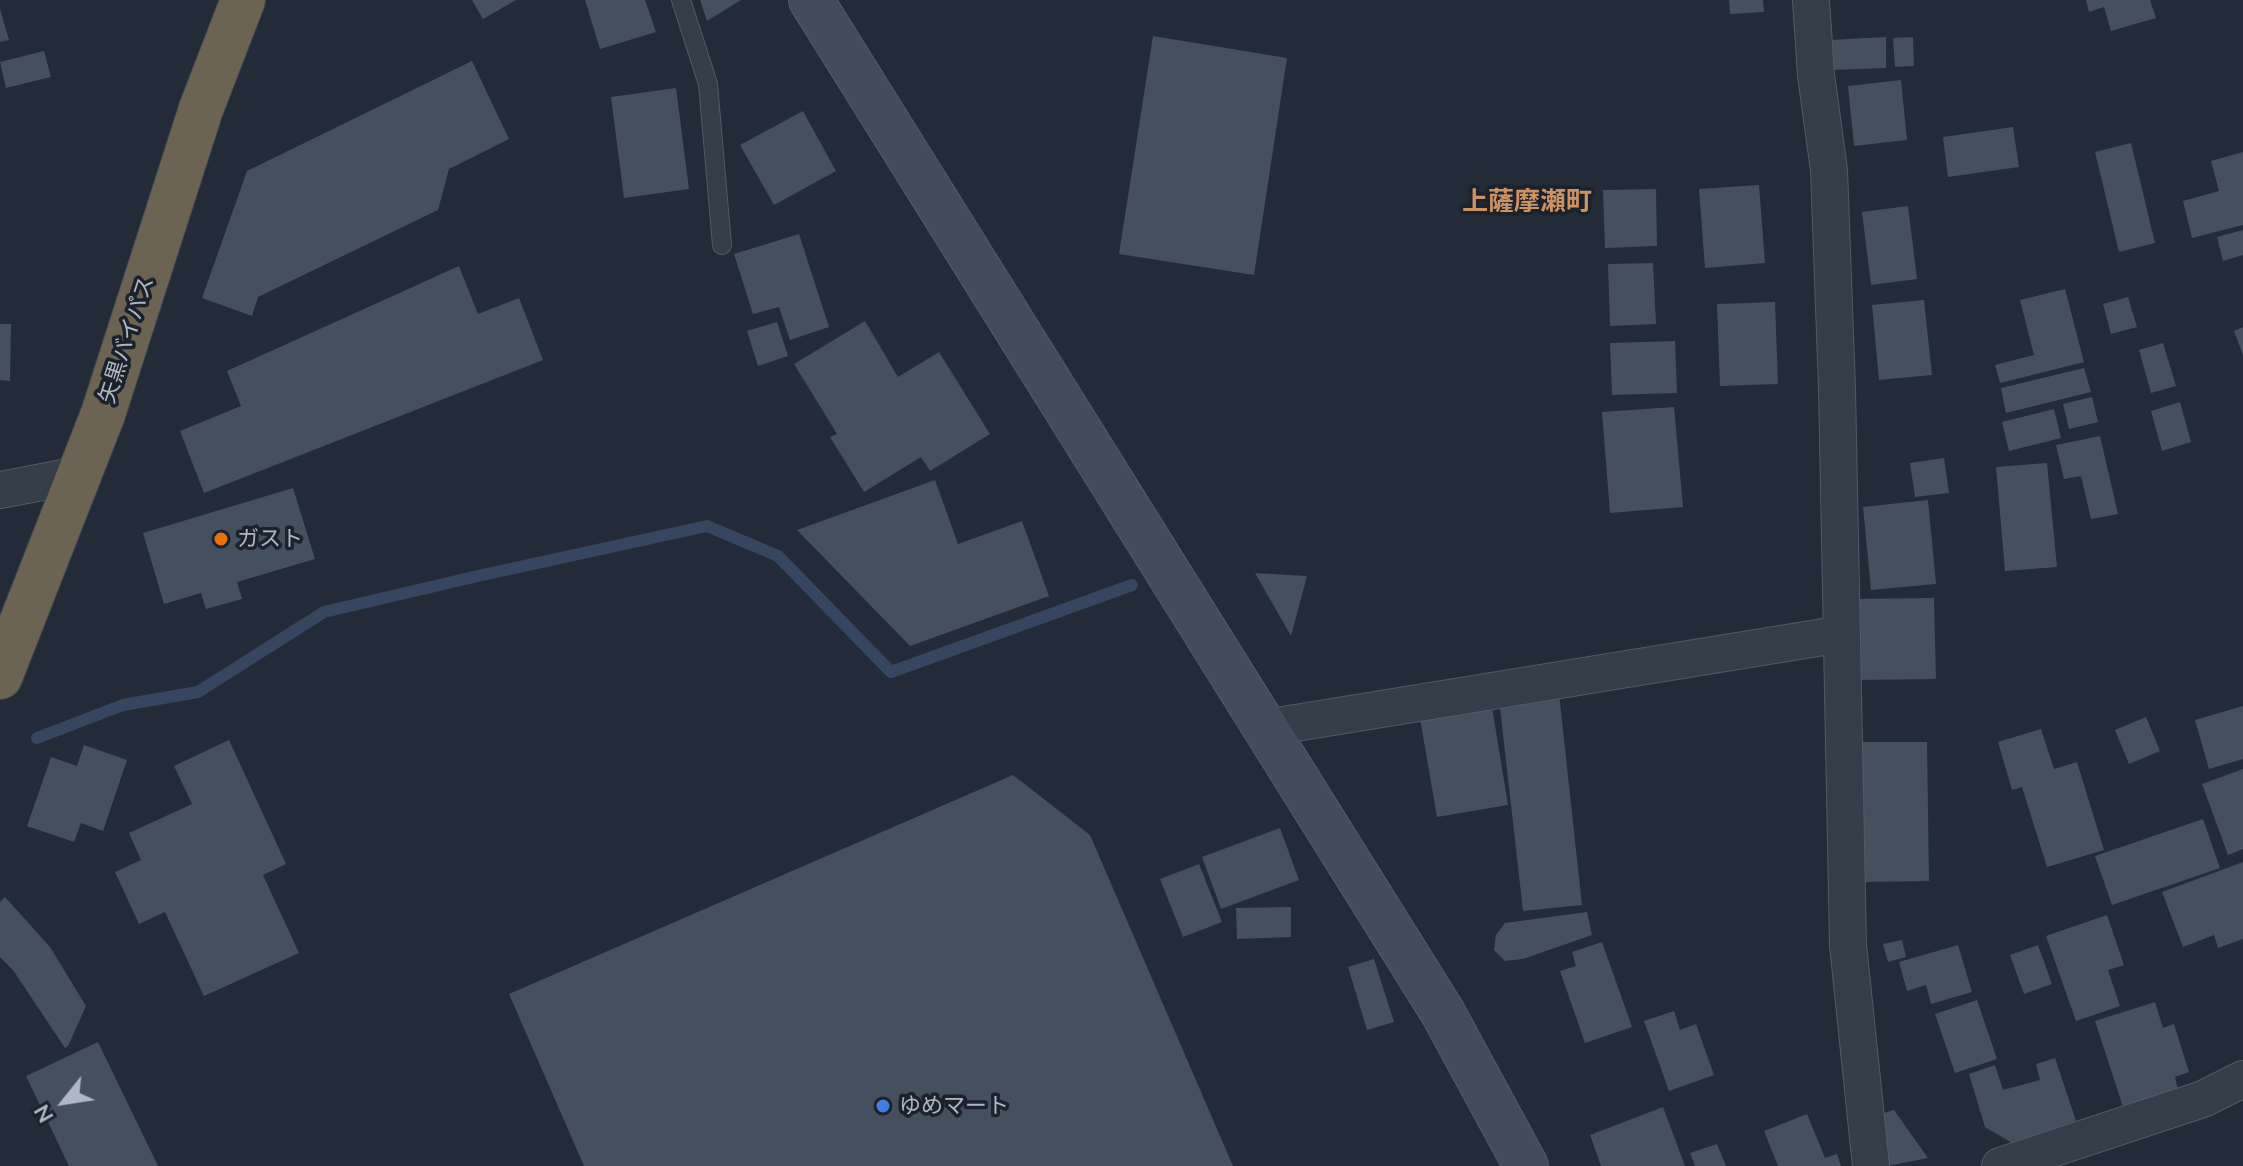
<!DOCTYPE html>
<html>
<head>
<meta charset="utf-8">
<style>
  body { margin:0 }
  #map { position:relative; width:2243px; height:1166px; overflow:hidden; background:#222b37; font-family:Mulish,sans-serif }
  canvas { display:block }
  .north { position:absolute; left:24px; top:1062px; width:80px; height:80px; -webkit-text-stroke:6px #1b222c; paint-order:stroke; rotate:240deg; font-size:22px; font-weight:700; line-height:32px; text-align:center; color:#b0b7c4 }
  .north::after { content:''; display:block; margin:auto; width:28px; height:36px; background:#b0b7c4; clip-path:polygon(50% 0,100% 100%,50% 72%,0 100%) }
</style>
</head>
<body>
<div id="map">
<canvas width="2243" height="1166"></canvas>
<div class="north">N</div>
</div>
<script>
const c = document.querySelector('canvas').getContext('2d');
c.lineJoin = 'round';
function stroke(path, color, width, dash) {
  c.strokeStyle = color;
  c.lineWidth = width;
  c.lineCap = dash ? 'butt' : 'round';
  c.setLineDash(dash || []);
  c.stroke(path);
}
function paint(path, color) {
  c.fillStyle = color;
  c.fill(path, 'evenodd');
}
function write(font, color, halo, rows, align = 'center') {
  c.font = font + ' Mulish,"Noto Sans JP",sans-serif';
  c.lineWidth = 7;
  c.setLineDash([]);
  c.textBaseline = 'middle';
  c.strokeStyle = halo;
  c.fillStyle = color;
  for (const [text, x, y, turn = 0] of rows) {
    c.save();
    c.translate(x, y);
    c.rotate((+turn || 0) * Math.PI / 180);
    c.textAlign = isNaN(turn) ? turn : align;
    if (halo) c.strokeText(text, 0, 0);
    c.fillText(text, 0, 0);
    c.restore();
  }
}
stroke(new Path2D(`
  M 37,738 L 123,705 L 198,692 L 324,612 L 478,576 L 707,526 L 778,556 L 891,672 L 1132,585`), '#36465e', 12);
paint(new Path2D(`
  M 472,0 L 516,0 L 483,19 Z
  M 585,0 L 645,0 L 656,32 L 600,49 Z
  M 700,0 L 741,0 L 707,21 Z
  M 1729,0 L 1763,0 L 1764,12 L 1730,14 Z
  M 2086,0 L 2150,0 L 2156,18 L 2111,31 L 2104,7 L 2089,12 Z
  M 0,9 L 9,40 L 0,42 Z
  M 1153,36 L 1287,58 L 1254,275 L 1119,254 Z
  M 1886,37 L 1886,68 L 1831,70 L 1829,40 Z
  M 1913,37 L 1914,66 L 1895,67 L 1893,38 Z
  M 44,51 L 51,77 L 6,88 L 0,62 Z
  M 472,61 L 509,139 L 449,169 L 438,210 L 258,297 L 252,316 L 202,298 L 247,171 Z
  M 1901,80 L 1907,140 L 1854,146 L 1848,86 Z
  M 676,88 L 689,189 L 624,198 L 611,97 Z
  M 803,111 L 836,171 L 774,205 L 740,145 Z
  M 2013,127 L 2019,167 L 1948,177 L 1943,137 Z
  M 2131,143 L 2155,243 L 2119,252 L 2095,152 Z
  M 2243,152 L 2243,225 L 2192,238 L 2183,201 L 2219,191 L 2211,161 Z
  M 1759,185 L 1765,263 L 1705,268 L 1699,189 Z
  M 1656,189 L 1657,246 L 1605,248 L 1603,190 Z
  M 1908,206 L 1917,279 L 1871,285 L 1862,212 Z
  M 2243,230 L 2243,255 L 2223,261 L 2217,237 Z
  M 799,234 L 829,327 L 790,340 L 779,307 L 753,314 L 734,254 Z
  M 1653,263 L 1656,324 L 1610,326 L 1608,264 Z
  M 459,266 L 478,314 L 519,298 L 543,360 L 204,493 L 180,431 L 241,406 L 227,371 Z
  M 2065,289 L 2084,362 L 2000,383 L 1995,365 L 2034,355 L 2020,300 Z
  M 2128,297 L 2137,327 L 2111,334 L 2103,304 Z
  M 1924,300 L 1932,375 L 1879,380 L 1872,305 Z
  M 1775,302 L 1778,384 L 1720,386 L 1717,304 Z
  M 865,321 L 898,377 L 939,352 L 990,434 L 930,471 L 921,457 L 864,492 L 830,437 L 837,434 L 794,364 Z
  M 777,322 L 788,356 L 758,366 L 747,331 Z
  M 0,324 L 11,324 L 10,381 L 0,380 Z
  M 2243,327 L 2243,355 L 2234,331 Z
  M 1675,341 L 1677,393 L 1612,395 L 1610,343 Z
  M 2163,343 L 2176,386 L 2151,393 L 2139,350 Z
  M 2084,368 L 2091,392 L 2006,413 L 2001,388 Z
  M 2092,397 L 2098,422 L 2069,429 L 2063,404 Z
  M 2180,402 L 2191,442 L 2162,451 L 2151,411 Z
  M 1674,407 L 1683,507 L 1610,513 L 1602,412 Z
  M 2054,409 L 2061,438 L 2009,451 L 2002,422 Z
  M 2100,436 L 2118,514 L 2091,519 L 2081,476 L 2064,479 L 2056,445 Z
  M 1944,458 L 1949,493 L 1915,497 L 1910,463 Z
  M 2047,463 L 2057,567 L 2005,571 L 1996,467 Z
  M 935,480 L 958,544 L 1022,521 L 1049,596 L 910,646 L 797,530 Z
  M 293,488 L 315,559 L 237,582 L 242,599 L 206,609 L 201,593 L 164,604 L 143,533 Z
  M 1928,500 L 1936,584 L 1871,590 L 1863,507 Z
  M 1255,573 L 1307,576 L 1291,636 Z
  M 1934,598 L 1936,679 L 1855,680 L 1853,599 Z
  M 1558,684 L 1582,905 L 1523,911 L 1498,690 Z
  M 1490,695 L 1508,805 L 1437,817 L 1418,707 Z
  M 2243,706 L 2243,759 L 2209,769 L 2195,720 Z
  M 2146,717 L 2160,751 L 2129,764 L 2115,730 Z
  M 2041,729 L 2054,769 L 2077,762 L 2104,850 L 2047,867 L 2022,787 L 2012,790 L 1998,742 Z
  M 229,740 L 286,864 L 263,875 L 299,953 L 204,996 L 165,912 L 139,924 L 115,872 L 141,860 L 129,833 L 192,804 L 174,766 Z
  M 1857,742 L 1927,742 L 1929,881 L 1858,882 Z
  M 84,745 L 127,760 L 103,831 L 81,823 L 74,842 L 27,826 L 51,757 L 77,766 Z
  M 2243,769 L 2243,849 L 2228,855 L 2202,784 Z
  M 1013,775 L 1090,835 L 1233,1166 L 584,1166 L 509,994 Z
  M 2203,819 L 2220,868 L 2112,905 L 2095,856 Z
  M 1280,828 L 1299,880 L 1221,909 L 1202,857 Z
  M 2243,862 L 2243,939 L 2218,948 L 2214,935 L 2183,947 L 2162,892 Z
  M 1199,864 L 1222,922 L 1183,937 L 1160,879 Z
  M 5,897 L 50,947 L 86,1006 L 68,1046 L 65,1048 L 13,970 L 0,957 L 0,902 Z
  M 1291,907 L 1291,937 L 1237,939 L 1236,908 Z
  M 1587,912 L 1592,935 L 1523,959 L 1505,961 L 1494,950 L 1496,935 L 1505,923 Z
  M 2107,915 L 2124,965 L 2108,970 L 2120,1006 L 2076,1021 L 2046,936 Z
  M 1902,940 L 1906,957 L 1888,962 L 1883,944 Z
  M 1602,942 L 1632,1027 L 1585,1043 L 1560,971 L 1576,966 L 1572,952 Z
  M 1958,945 L 1972,992 L 1931,1004 L 1926,985 L 1907,991 L 1899,962 Z
  M 2038,945 L 2052,984 L 2024,994 L 2010,955 Z
  M 1374,959 L 1394,1022 L 1367,1030 L 1348,967 Z
  M 1977,1000 L 1997,1059 L 1955,1073 L 1935,1014 Z
  M 2155,1002 L 2163,1028 L 2174,1024 L 2189,1072 L 2175,1077 L 2178,1090 L 2123,1107 L 2095,1021 Z
  M 1674,1011 L 1680,1030 L 1696,1024 L 1714,1075 L 1669,1091 L 1644,1021 Z
  M 98,1042 L 158,1166 L 69,1166 L 26,1076 Z
  M 2055,1058 L 2076,1121 L 2012,1143 L 1985,1127 L 1969,1074 L 1995,1065 L 2003,1090 L 2040,1080 L 2036,1064 Z
  M 1663,1107 L 1685,1166 L 1601,1166 L 1590,1135 Z
  M 1894,1110 L 1928,1158 L 1887,1166 L 1874,1116 Z
  M 1807,1114 L 1825,1158 L 1837,1154 L 1841,1166 L 1778,1166 L 1764,1131 Z
  M 1717,1144 L 1726,1166 L 1695,1166 L 1690,1153 Z`), '#45505f');
const lane = new Path2D(`
  M 681,0 L 708,84 L 722,245`);
const street = new Path2D(`
  M 1811,0 L 1816,75 L 1829,170 L 1837,388 L 1848,945 L 1871,1166
  M 0,490 L 79,475
  M 1265,728 L 1842,634
  M 2000,1166 L 2203,1099 L 2243,1079`);
const secondary = new Path2D(`
  M 811,0 L 1443,1013 L 1526,1166`);
const highway = new Path2D(`
  M 0,677 L 103,414 L 201,109 L 243,0`);
stroke(lane, '#535a65', 20);
stroke(street, '#535a65', 38);
stroke(secondary, '#535a65', 46);
stroke(highway, '#404752', 46);
stroke(lane, '#353d48', 18);
stroke(street, '#353d48', 36);
stroke(secondary, '#434c5a', 44);
stroke(highway, '#6d6353', 44);
for (const [x, y, r, color] of [
  [221,539,8,"#e8710a"],
  [883,1106,8,"#3f7fe0"]
]) {
  const dot = new Path2D();
  dot.arc(x, y, r, 0, 2 * Math.PI);
  c.fillStyle = color;
  c.fill(dot);
  stroke(dot, '#1b222c', 3);
}
write('22px', '#b0b7c4', '#1b222c', [
  ["矢黒バイパス",127,340,-72]
]);
write('22px', '#b0b7c4', '#1b222c', [
  ["ガスト",237,539],
  ["ゆめマート",899,1106]
], 'left');
write('bold 26px', '#cd9262', '#1b222c', [
  ["上薩摩瀬町",1527,202]
]);
</script>
</body>
</html>
